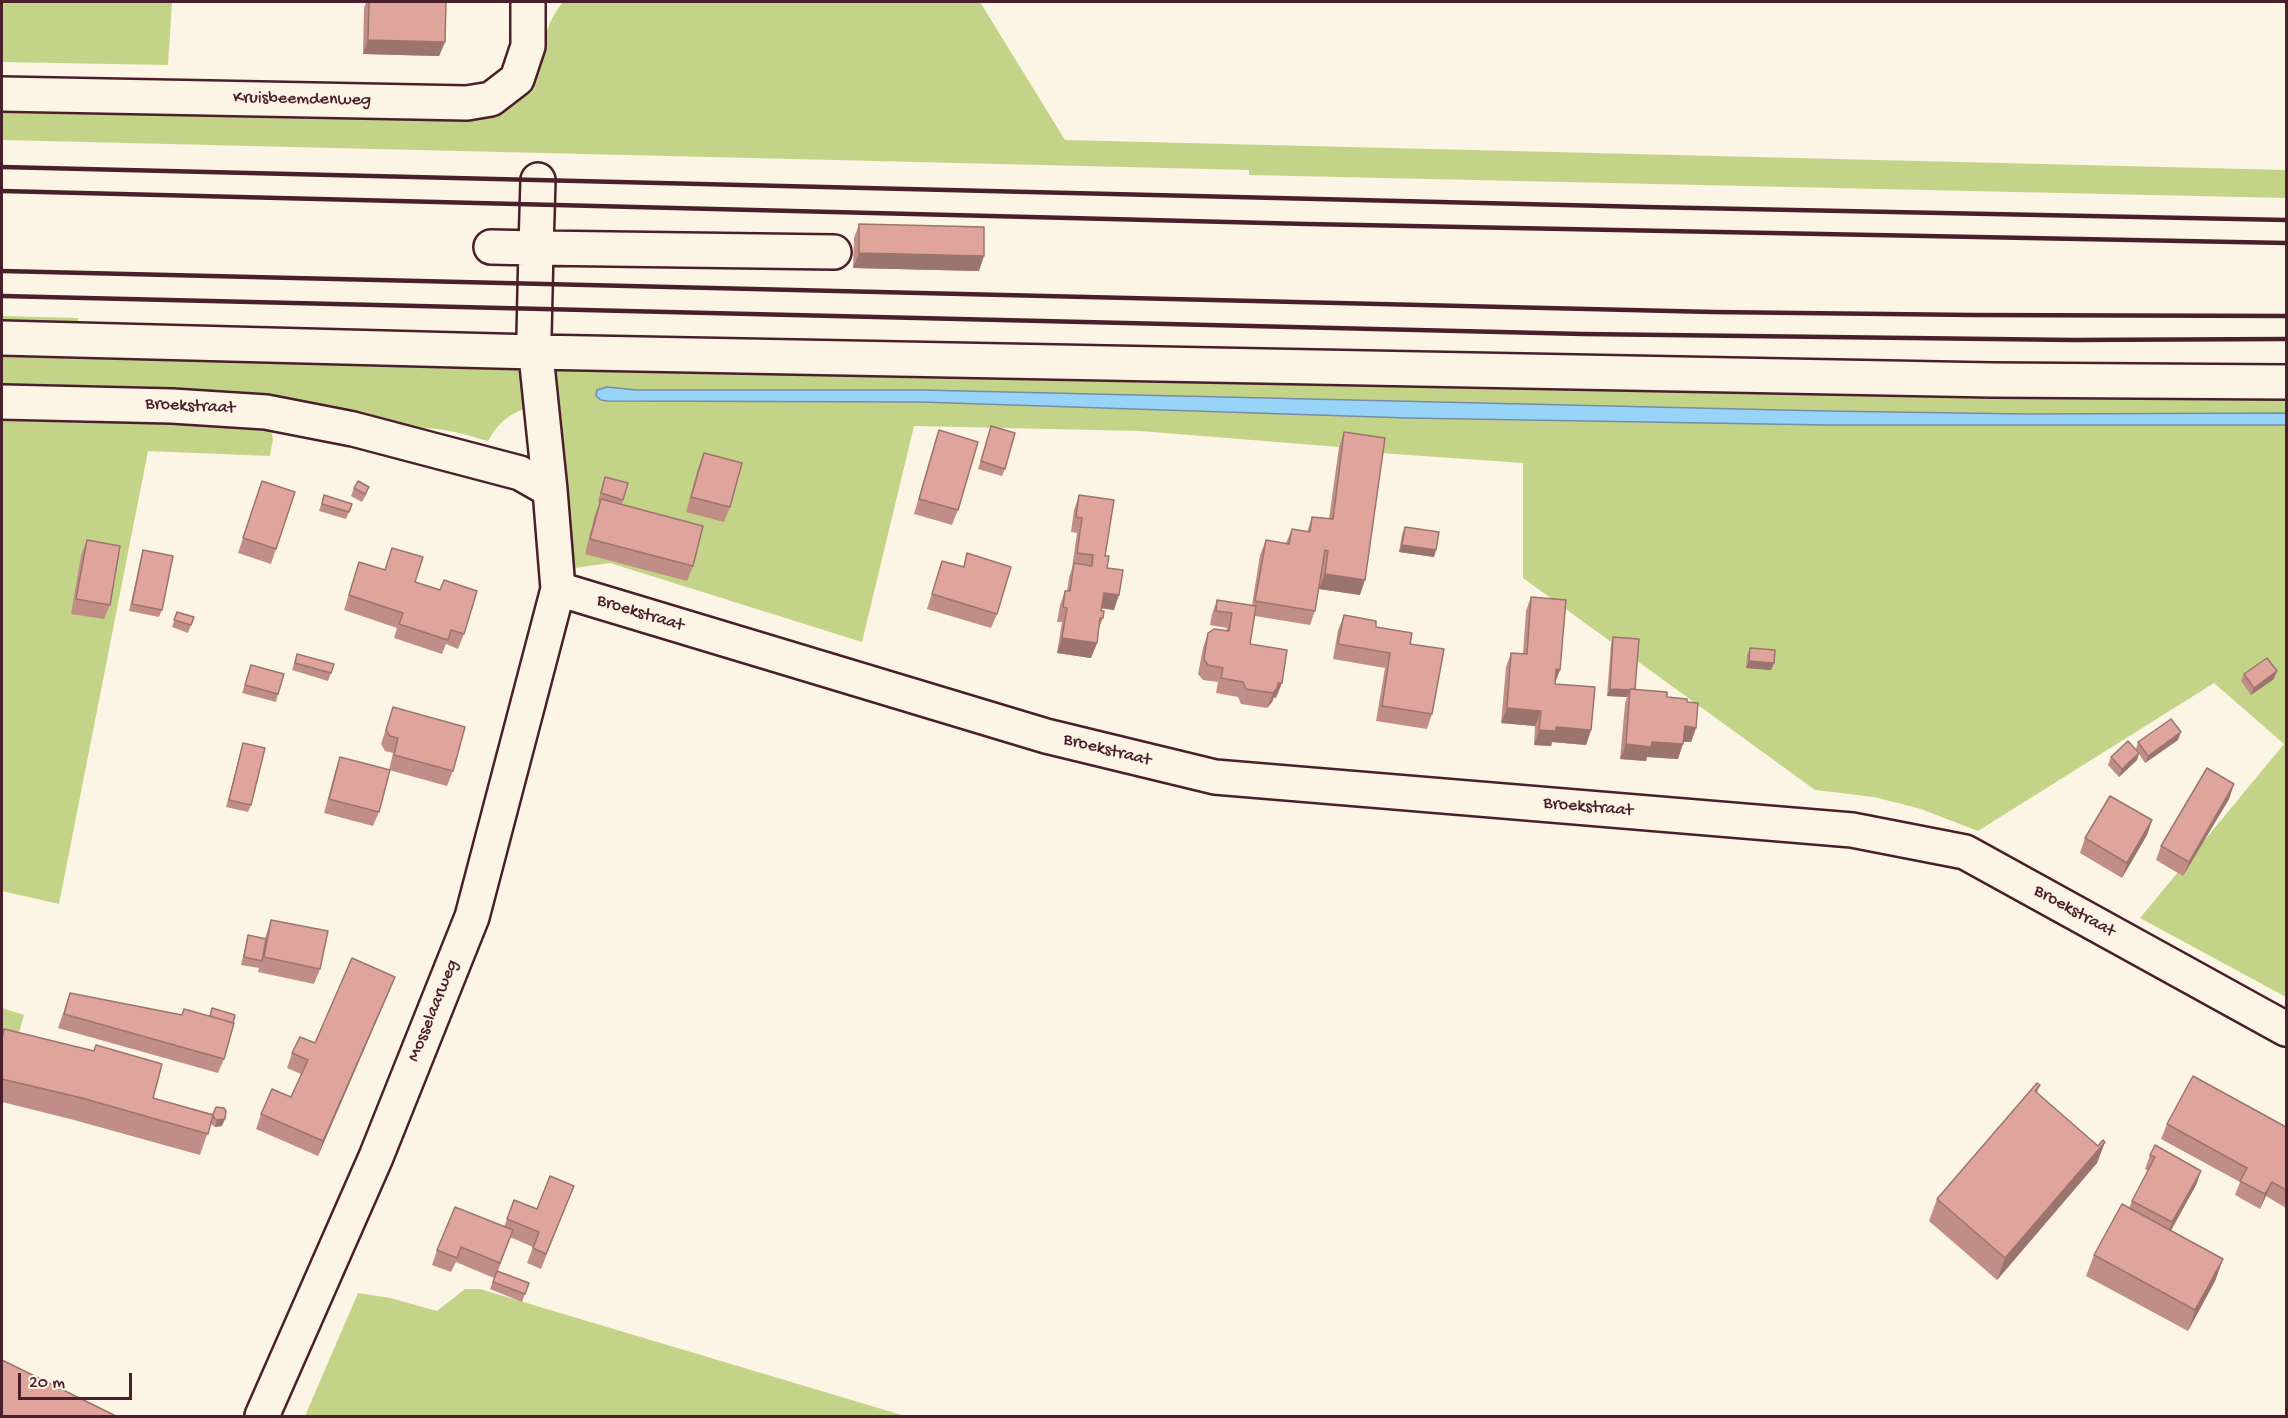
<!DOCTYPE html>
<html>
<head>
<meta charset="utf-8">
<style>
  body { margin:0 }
  #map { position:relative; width:2288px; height:1418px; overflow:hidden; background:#fcf5e5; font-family:"Gochi Hand",sans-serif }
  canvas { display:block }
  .frame { position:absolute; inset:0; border:3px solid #4a1f2b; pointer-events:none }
  .scale { position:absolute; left:18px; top:1373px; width:114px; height:27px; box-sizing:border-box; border:3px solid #4a1f2b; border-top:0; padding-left:8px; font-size:18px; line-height:21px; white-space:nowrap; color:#4a1f2b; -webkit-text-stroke:4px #fcf5e5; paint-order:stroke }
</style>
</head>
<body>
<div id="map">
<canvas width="2288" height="1418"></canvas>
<div class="frame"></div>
<div class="scale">20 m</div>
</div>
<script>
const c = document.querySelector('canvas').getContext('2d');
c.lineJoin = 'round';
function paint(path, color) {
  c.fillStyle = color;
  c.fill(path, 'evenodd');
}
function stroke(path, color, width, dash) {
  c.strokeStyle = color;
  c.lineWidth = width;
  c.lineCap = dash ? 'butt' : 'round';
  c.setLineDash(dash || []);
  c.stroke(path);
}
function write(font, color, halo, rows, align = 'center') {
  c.font = font + ' "Gochi Hand",sans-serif';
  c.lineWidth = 4.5;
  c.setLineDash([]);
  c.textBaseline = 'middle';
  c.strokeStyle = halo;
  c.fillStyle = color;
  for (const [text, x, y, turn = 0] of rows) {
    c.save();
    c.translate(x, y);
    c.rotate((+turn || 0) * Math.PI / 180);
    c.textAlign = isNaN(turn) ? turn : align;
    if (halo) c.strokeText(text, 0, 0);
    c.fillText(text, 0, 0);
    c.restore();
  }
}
paint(new Path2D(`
  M 2,2 L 172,2 L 168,65 L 2,62 Z
  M 563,2 L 980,2 L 1065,140 L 2286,170 L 2286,198 L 1249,175 L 1249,170 L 2,140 L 2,108 L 474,114 L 541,57 C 545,34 548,21 563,2 Z
  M 2,316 L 78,318 L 78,325 L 519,357 L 524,409 C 507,415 497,425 488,441 C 457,432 428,423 397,431 L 2,393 Z
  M 552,354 L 2286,367 L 2286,413 L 2027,414 L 1826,411 L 921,390 L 636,390 L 607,387 L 596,396 L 603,401 L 608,401 L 921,402 L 1407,418 L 1826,425 L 2286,425 L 2286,997 L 2140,918 L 2284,744 L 2214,683 L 1978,831 L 1921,809 L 1874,797 L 1815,790 L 1523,578 L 1523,463 L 1380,453 L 1339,447 L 1140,431 L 914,426 L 862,642 L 610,563 L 575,568 L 568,549 Z
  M 2,411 L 269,424 L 273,439 L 270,456 L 148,451 L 59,904 L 2,891 Z
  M 2,1008 L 24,1015 L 2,1093 Z
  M 465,1289 L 480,1289 L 905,1416 L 305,1416 L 358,1293 L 390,1298 L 437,1311 Z`), '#c3d488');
const water = new Path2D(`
  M 607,387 L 636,390 L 921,390 L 1826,411 L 2027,414 L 2286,413 L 2286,425 L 1826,425 L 1407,418 L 921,402 L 608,401 L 601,400 L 596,396 L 597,390 Z`);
paint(water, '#97d4f8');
stroke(water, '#788ca6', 1.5);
const minor = new Path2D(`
  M 2,94 L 467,103 L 491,99 L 517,79 L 528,46 L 528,2
  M 491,247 L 536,248 L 538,180
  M 2,338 L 535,352 L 1992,380 L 2286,382
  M 2,402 L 172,406 L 266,412 L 353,429 L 520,473 L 550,490 L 558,589 L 472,917 L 376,1157 L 262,1416
  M 550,490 L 534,336 L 536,248 L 834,252
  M 558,589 L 1046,736 L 1215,777 L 1852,830 L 1965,852 L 2286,1029`);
stroke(minor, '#4a1f2b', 38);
stroke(minor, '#fcf5e5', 33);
stroke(new Path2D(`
  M 2,167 L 1646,207 L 2286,220
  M 2,191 L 1307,224 L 2286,243
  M 2,271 L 1713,312 L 1972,315 L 2286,316
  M 2,296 L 1583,334 L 2073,340 L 2286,339`), '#4a1f2b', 4.5);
paint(new Path2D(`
  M 366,2 L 446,2 L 445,42 L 439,56 L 363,54 L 364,8 Z
  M 859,224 L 979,271 L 853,268 L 854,238 Z
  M 939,430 L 958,510 L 952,525 L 914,514 L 934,445 Z
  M 1344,432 L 1360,595 L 1319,589 L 1315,611 L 1310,625 L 1255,616 L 1250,644 L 1276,698 L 1274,697 L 1272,702 L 1267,708 L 1241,704 L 1238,697 L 1216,693 L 1218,682 L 1203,680 L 1198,674 L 1203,648 L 1208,633 L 1226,631 L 1227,628 L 1210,625 L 1212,614 L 1217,600 L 1252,605 L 1260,555 L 1266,540 L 1286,543 L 1292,529 L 1307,532 L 1312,517 L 1329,519 L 1339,447 Z
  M 989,434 L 1005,469 L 1002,476 L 978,469 Z
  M 704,453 L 730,507 L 724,522 L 686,512 L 698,468 Z
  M 605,477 L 623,500 L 622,504 L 693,566 L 687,581 L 585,554 L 595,514 L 600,502 L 598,501 Z
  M 262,481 L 276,549 L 271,564 L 238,553 Z
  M 369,487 L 366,495 L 362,502 L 351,496 L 354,488 Z
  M 324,495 L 349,512 L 346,519 L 319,511 Z
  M 1079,495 L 1105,556 L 1114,610 L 1102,608 L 1103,618 L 1099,628 L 1097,643 L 1091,658 L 1057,653 L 1062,622 L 1057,622 L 1060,605 L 1065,591 L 1067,591 L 1069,578 L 1072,568 L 1077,533 L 1071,532 L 1074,510 Z
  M 1405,527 L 1436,550 L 1434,557 L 1399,552 L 1402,534 Z
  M 87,540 L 110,605 L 104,619 L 71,614 L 81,555 Z
  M 143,550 L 162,610 L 159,617 L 129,611 L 141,558 Z
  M 967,553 L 997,614 L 991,628 L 927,609 L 942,561 L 963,567 Z
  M 359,562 L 415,582 L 464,634 L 458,649 L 446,644 L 442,654 L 394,638 L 397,628 L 344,610 Z
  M 1531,597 L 1560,670 L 1555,684 L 1591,730 L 1586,745 L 1552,742 L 1551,746 L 1534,745 L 1535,726 L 1501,723 L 1506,667 L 1511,653 L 1523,653 L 1526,611 Z
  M 177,612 L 194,617 L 188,633 L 172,627 Z
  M 1344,615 L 1376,627 L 1410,644 L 1432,714 L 1427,729 L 1376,721 L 1385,668 L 1333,659 L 1338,630 Z
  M 1613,637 L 1635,689 L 1687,702 L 1696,728 L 1691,742 L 1683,742 L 1678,759 L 1647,757 L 1646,761 L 1620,759 L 1625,704 L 1627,697 L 1607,696 L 1611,644 Z
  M 1750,648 L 1774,663 L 1771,670 L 1746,668 L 1747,655 Z
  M 297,654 L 331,673 L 328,681 L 292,670 Z
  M 251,665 L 278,694 L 276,702 L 242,693 Z
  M 2244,674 L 2274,679 L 2251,695 L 2241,681 Z
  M 393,707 L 453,771 L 447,786 L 389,770 L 379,812 L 373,826 L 324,813 L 335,772 L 340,757 L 389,770 L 393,753 L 385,751 L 381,744 Z
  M 2178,740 L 2145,763 L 2139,754 L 2137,760 L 2119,777 L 2108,765 L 2111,757 L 2136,749 L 2138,742 Z
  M 243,743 L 251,805 L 248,812 L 226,807 Z
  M 2234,784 L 2229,799 L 2183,876 L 2156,860 L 2161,846 Z
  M 2152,820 L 2147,835 L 2122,878 L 2080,853 L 2085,838 Z
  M 271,920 L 320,969 L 314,984 L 258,972 L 259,968 L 241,965 L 246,943 L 248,935 L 265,938 Z
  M 389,992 L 318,1156 L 256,1129 L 261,1114 L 291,1097 L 301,1074 L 287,1068 L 292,1053 L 315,1043 Z
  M 70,993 L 182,1015 L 184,1009 L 224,1059 L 218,1073 L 58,1028 Z
  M 4,1029 L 93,1051 L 96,1045 L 153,1098 L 213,1114 L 222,1126 L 215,1127 L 212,1125 L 211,1123 L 200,1155 L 74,1120 L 2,1102 L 2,1035 Z
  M 2040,1085 L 2037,1093 L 2098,1146 L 2105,1142 L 2097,1163 L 1997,1280 L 1929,1221 L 1937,1199 Z
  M 2167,1124 L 2286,1127 L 2286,1208 L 2266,1196 L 2260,1209 L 2235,1195 L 2240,1182 L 2161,1139 Z
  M 2150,1155 L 2201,1171 L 2196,1185 L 2171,1231 L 2223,1259 L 2215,1281 L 2188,1331 L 2086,1276 L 2094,1255 L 2129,1208 L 2132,1201 L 2148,1171 L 2145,1169 Z
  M 574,1186 L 541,1269 L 527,1263 L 533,1247 L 510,1237 L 498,1271 L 529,1283 L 522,1302 L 490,1289 L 494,1278 L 456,1262 L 451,1272 L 432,1265 L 437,1250 L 504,1227 L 514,1200 L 537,1209 Z`), '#c08e87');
paint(new Path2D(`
  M 368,40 L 445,42 L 439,56 L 363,54 Z
  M 859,253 L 984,256 L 979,271 L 853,268 Z
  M 1402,545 L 1436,550 L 1434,557 L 1399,552 Z
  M 1325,574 L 1365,580 L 1360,595 L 1319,589 Z
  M 1104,593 L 1119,595 L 1114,610 L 1099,608 Z
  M 1062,638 L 1097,643 L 1091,658 L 1057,653 Z
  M 1749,661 L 1774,663 L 1771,670 L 1746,668 Z
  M 1556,669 L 1560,670 L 1554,684 Z
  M 2277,671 L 2274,679 L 2251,695 L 2254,688 Z
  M 1278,683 L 1282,683 L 1276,698 L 1274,697 L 1272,702 L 1267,708 L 1273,693 Z
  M 1610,689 L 1630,690 L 1627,697 L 1607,696 Z
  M 1507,708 L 1541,711 L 1535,726 L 1501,723 Z
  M 1685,726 L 1696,728 L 1691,742 L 1679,741 Z
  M 1556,727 L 1591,730 L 1586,745 L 1552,742 L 1551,746 L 1534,745 L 1539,730 Z
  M 2181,732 L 2178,740 L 2145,763 L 2148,756 Z
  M 1652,742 L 1683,744 L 1678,759 L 1647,757 L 1646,761 L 1620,759 L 1626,744 Z
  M 2139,753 L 2137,760 L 2119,777 L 2122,769 Z
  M 2234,784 L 2229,799 L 2183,876 L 2189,862 Z
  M 2152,820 L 2147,835 L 2122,878 L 2127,863 Z
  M 395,977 L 389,992 L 318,1156 L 323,1141 Z
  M 225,1119 L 222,1126 L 215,1127 L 217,1120 Z
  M 2105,1142 L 2097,1163 L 1997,1280 L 2005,1258 Z
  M 2201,1171 L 2196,1185 L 2167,1237 L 2172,1222 Z
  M 2272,1182 L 2266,1196 L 2260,1209 L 2265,1194 Z
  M 2223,1259 L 2215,1281 L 2188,1331 L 2195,1310 Z`), '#9c746e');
const building = new Path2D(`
  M 369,2 L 446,2 L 445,42 L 368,40 Z
  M 859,224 L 984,227 L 984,256 L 859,253 Z
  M 991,426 L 1015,433 L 1005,469 L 981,461 Z
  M 939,430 L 978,442 L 958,510 L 919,499 Z
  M 1344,432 L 1385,438 L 1365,580 L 1325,574 L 1328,551 L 1325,550 L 1315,611 L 1255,601 L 1266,540 L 1289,544 L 1292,529 L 1310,532 L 1312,517 L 1333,519 Z
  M 704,453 L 742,463 L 730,507 L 691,497 Z
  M 605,477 L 628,483 L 623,500 L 601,493 Z
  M 262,481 L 295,492 L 276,549 L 243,538 Z
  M 358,481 L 369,487 L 365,494 L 354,488 Z
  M 324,495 L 352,504 L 349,512 L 322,504 Z
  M 1079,495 L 1114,500 L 1105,556 L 1109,556 L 1107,568 L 1123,570 L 1119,595 L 1104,593 L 1101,611 L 1104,611 L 1103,618 L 1100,618 L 1097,643 L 1062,638 L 1067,608 L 1063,607 L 1065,591 L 1070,591 L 1074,563 L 1092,566 L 1093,555 L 1077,553 L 1082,518 L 1076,517 Z
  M 601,499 L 703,526 L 693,566 L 590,539 Z
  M 1405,527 L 1439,532 L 1436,550 L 1402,545 Z
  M 87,540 L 120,546 L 110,605 L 76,599 Z
  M 392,548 L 423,557 L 415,582 L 440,590 L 444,580 L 477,591 L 464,634 L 451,630 L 448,640 L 399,624 L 403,613 L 349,595 L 359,562 L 385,570 Z
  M 143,550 L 173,556 L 162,610 L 132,604 Z
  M 967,553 L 1011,567 L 997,614 L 932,594 L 942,561 L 964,567 Z
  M 1531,597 L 1566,600 L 1560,670 L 1556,669 L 1555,684 L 1595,687 L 1591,730 L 1556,727 L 1556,731 L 1539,730 L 1541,711 L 1507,708 L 1511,653 L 1527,654 Z
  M 1217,600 L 1256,606 L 1250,644 L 1287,650 L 1282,683 L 1278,683 L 1277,688 L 1273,693 L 1246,689 L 1243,682 L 1221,678 L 1223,668 L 1208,665 L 1204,659 L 1208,633 L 1214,629 L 1229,631 L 1232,613 L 1216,611 Z
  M 177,612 L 194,617 L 191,625 L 174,620 Z
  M 1344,615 L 1376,621 L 1376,627 L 1412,633 L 1410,644 L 1444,649 L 1432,714 L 1382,706 L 1390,653 L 1338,644 Z
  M 1613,637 L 1639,639 L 1635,689 L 1630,689 L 1630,690 L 1610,689 Z
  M 1750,648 L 1775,650 L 1774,663 L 1749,661 Z
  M 297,654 L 334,664 L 331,673 L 295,663 Z
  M 2267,658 L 2277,671 L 2254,688 L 2244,674 Z
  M 251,665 L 284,674 L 278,694 L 245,685 Z
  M 1630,689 L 1667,692 L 1667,697 L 1687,699 L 1687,702 L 1698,703 L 1696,728 L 1685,726 L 1683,744 L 1652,742 L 1651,747 L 1626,744 Z
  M 393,707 L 465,727 L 453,771 L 394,755 L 398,738 L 390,736 L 386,730 Z
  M 2171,719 L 2181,732 L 2148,756 L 2138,742 Z
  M 2128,741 L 2139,753 L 2122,769 L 2111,757 Z
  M 243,743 L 265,748 L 251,805 L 229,800 Z
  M 340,757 L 390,770 L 379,812 L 329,799 Z
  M 2207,768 L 2234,784 L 2189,862 L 2161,846 Z
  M 2110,796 L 2152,820 L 2127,863 L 2085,838 Z
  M 271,920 L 328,931 L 320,969 L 264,957 Z
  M 248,935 L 266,939 L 262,961 L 244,957 Z
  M 352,958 L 395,977 L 323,1141 L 261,1114 L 272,1089 L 291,1097 L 308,1060 L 292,1053 L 300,1037 L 315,1043 Z
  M 70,993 L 182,1015 L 184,1009 L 234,1023 L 224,1059 L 64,1014 Z
  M 212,1008 L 235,1015 L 233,1023 L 210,1016 Z
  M 4,1029 L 94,1051 L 96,1045 L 162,1064 L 153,1098 L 213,1115 L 208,1134 L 82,1098 L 2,1079 L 2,1039 Z
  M 2193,1076 L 2286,1127 L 2286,1190 L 2272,1182 L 2265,1194 L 2240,1181 L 2247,1168 L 2167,1124 Z
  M 2037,1083 L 2040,1085 L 2035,1091 L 2098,1146 L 2103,1140 L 2105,1142 L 2005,1258 L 1937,1199 Z
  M 216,1107 L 224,1108 L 226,1111 L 225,1119 L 217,1120 L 214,1118 L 213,1114 Z
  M 2155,1145 L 2201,1171 L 2172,1222 L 2132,1201 L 2155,1157 L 2150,1155 Z
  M 550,1176 L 574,1186 L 546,1254 L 533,1248 L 539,1232 L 507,1219 L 514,1200 L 537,1209 Z
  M 2122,1204 L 2223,1259 L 2195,1310 L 2094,1255 Z
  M 455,1207 L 513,1230 L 500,1263 L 461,1247 L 457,1258 L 437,1250 Z
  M 497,1271 L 529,1283 L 525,1294 L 493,1282 Z
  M 2,1360 L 116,1416 L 2,1416 Z`);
paint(building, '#dfa59d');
stroke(building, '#9c746e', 1.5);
write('18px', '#4a1f2b', '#fcf5e5', [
  ["Kruisbeemdenweg",302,100,1],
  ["Broekstraat",190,407,3],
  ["Broekstraat",640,614,17],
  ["Broekstraat",1107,751,14],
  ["Broekstraat",1588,808,5],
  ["Broekstraat",2074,912,29],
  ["Mosselaarweg",434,1011,-68]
]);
</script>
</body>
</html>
